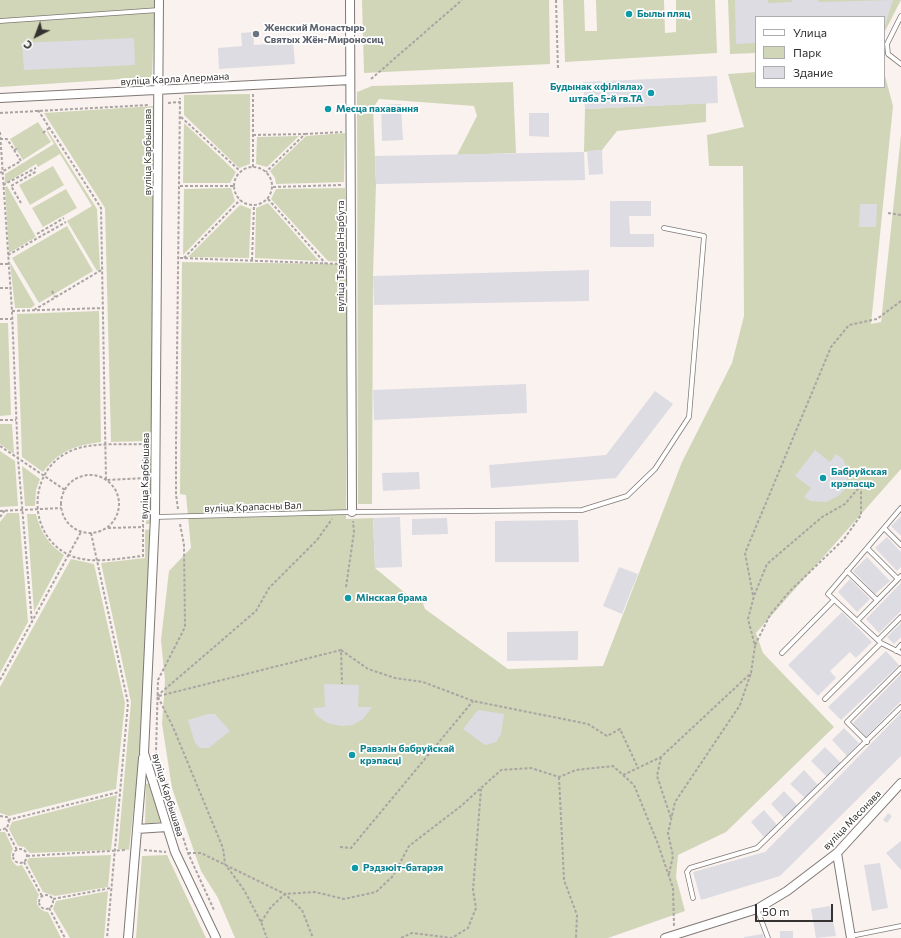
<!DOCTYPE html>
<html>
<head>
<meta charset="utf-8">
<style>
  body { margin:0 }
  #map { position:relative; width:901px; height:938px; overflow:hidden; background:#faf2ef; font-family:Commissioner,sans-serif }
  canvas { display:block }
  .legend { position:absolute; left:755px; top:16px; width:130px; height:72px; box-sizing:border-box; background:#fff; border:1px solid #aeadad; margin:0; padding:5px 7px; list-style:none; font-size:12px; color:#353231 }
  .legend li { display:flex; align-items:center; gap:8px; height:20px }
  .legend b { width:20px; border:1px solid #aeadad }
  .north { position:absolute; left:16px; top:16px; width:40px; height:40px; -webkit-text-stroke:3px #fff; paint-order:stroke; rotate:222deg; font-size:11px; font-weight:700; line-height:16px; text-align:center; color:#353231 }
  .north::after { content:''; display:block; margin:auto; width:14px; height:18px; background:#353231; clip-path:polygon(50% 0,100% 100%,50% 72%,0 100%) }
  .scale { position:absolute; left:755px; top:904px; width:78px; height:18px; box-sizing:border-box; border:2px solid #353231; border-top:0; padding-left:5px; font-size:12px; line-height:14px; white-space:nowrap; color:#353231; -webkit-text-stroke:3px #fff; paint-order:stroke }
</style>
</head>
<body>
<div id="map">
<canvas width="901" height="938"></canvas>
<ul class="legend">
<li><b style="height:5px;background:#fff"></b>Улица</li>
<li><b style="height:11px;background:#d1d6b8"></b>Парк</li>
<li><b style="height:11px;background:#dddce3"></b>Здание</li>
</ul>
<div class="north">С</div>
<div class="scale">50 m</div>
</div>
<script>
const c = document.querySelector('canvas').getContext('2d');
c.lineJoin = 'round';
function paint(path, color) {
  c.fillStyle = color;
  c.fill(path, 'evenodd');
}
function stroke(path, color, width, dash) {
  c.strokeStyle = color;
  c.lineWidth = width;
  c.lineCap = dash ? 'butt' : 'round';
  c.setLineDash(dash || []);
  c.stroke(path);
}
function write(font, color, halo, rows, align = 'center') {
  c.font = font + ' Commissioner,sans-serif';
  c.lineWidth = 3.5;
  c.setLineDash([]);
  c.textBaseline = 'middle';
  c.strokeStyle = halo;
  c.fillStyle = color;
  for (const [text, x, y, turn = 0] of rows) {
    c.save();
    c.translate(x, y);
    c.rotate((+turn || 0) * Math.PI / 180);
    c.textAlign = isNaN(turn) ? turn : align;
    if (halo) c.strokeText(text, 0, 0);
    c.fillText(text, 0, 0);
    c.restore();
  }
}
paint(new Path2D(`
  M 0,0 L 155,0 L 152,77 L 0,87 Z
  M 362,0 L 549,0 L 550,64 L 364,73 Z
  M 563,0 L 584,0 L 585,31 L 597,31 L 596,0 L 664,0 L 665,33 L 676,32 L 676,0 L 715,0 L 717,53 L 565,62 Z
  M 728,0 L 901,0 L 884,33 L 884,17 L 756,17 L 756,53 L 730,54 Z
  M 756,72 L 756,87 L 884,87 L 884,72 L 893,106 L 871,324 L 881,322 L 901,135 L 901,469 L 756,633 L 763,653 L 834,727 L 726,832 L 678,855 L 676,877 L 685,911 L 608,938 L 235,938 L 218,898 L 201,871 L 172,788 L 162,724 L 165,681 L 161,640 L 169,571 L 191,548 L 186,495 L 180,494 L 182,262 L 347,264 L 346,519 L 373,518 L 375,568 L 410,597 L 421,598 L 425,609 L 508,669 L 603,666 L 682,462 L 732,363 L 744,316 L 743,166 L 709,166 L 707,135 L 744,127 L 728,74 Z
  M 513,82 L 516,153 L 457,155 L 477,116 L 474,106 L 379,99 L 373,108 L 376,184 L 373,276 L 372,504 L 358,504 L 357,92 L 372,86 Z
  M 250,94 L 250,164 L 239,168 L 184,115 L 184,95 Z
  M 706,103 L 706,122 L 617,131 L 602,150 L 584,152 L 585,109 Z
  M 154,106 L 153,476 L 146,476 L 145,441 L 111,442 L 105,208 L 44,113 Z
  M 38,122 L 51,142 L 23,160 L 10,139 Z
  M 184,123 L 236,172 L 230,183 L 183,183 Z
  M 48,131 L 97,209 L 100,269 L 97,271 L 67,221 L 92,206 L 60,154 L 38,167 L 36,164 L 5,184 L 5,174 L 54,144 L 47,132 Z
  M 345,133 L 344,182 L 276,184 L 275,178 L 270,171 L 306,136 Z
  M 299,136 L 267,167 L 256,164 L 257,137 Z
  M 53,166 L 64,185 L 30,205 L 19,185 Z
  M 7,186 L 36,237 L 9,253 L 5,187 Z
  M 231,188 L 235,201 L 183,255 L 184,189 Z
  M 345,188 L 346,262 L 328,261 L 271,199 L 276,189 Z
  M 66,189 L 77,208 L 43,227 L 32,208 Z
  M 268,203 L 319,261 L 255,258 L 256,208 Z
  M 240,205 L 251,209 L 249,258 L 188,257 Z
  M 67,226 L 93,271 L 39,303 L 12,258 Z
  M 10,262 L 35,305 L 31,308 L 15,308 Z
  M 99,311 L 101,442 C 74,446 60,450 43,472 L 22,457 L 17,314 Z
  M 0,323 L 8,323 L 11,415 L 0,416 Z
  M 0,424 L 12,424 L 14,454 L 0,444 Z
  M 0,451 L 15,461 L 18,506 L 0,507 Z
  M 22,466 L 40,479 L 36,490 L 35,506 L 25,506 Z
  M 146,479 L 153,479 L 152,524 L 146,524 Z
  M 7,513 L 19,513 L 28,622 L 0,673 L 0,522 Z
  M 27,514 L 36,514 C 40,532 49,545 64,555 L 34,612 Z
  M 152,529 L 140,752 L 129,850 L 118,849 L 131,702 L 101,563 L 145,558 L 145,530 Z
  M 71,559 L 94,564 L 125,703 L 116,789 L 9,816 L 0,813 L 0,687 Z
  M 150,783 L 161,822 L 145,824 L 146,784 Z
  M 117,795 L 111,850 L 30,853 L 24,847 L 18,846 L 9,829 L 12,822 Z
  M 0,832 L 5,832 L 13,849 C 9,856 11,861 17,866 L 22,865 L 39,895 C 34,903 39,911 48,912 L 61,938 L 0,938 Z
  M 111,855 L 108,887 L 55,896 L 43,892 L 27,862 L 29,858 Z
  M 167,855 L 206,938 L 136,938 L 142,856 Z
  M 108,891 L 104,938 L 70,938 L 53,909 L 56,901 Z`), '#d1d6b8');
paint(new Path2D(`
  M 735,0 L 768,0 L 768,3 L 792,2 L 792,0 L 818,0 L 818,2 L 893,0 L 884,28 L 884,17 L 756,17 L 756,43 L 736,44 Z
  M 253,32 L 254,45 L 293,42 L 295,64 L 219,69 L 218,48 L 242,46 L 241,33 Z
  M 134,38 L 135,65 L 24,70 L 22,43 Z
  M 717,76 L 718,103 L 585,109 L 583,82 Z
  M 401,104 L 403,140 L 382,141 L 381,105 Z
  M 529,113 L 549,113 L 549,137 L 529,136 Z
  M 602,150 L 603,174 L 589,175 L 587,151 Z
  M 584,152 L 585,180 L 376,184 L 375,156 Z
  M 610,201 L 651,201 L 651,216 L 629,216 L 630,234 L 654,234 L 654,247 L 610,247 Z
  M 860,204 L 877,204 L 876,227 L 859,227 Z
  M 589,270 L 589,301 L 374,305 L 373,276 Z
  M 526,384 L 527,413 L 374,420 L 373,390 Z
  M 655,391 L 673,404 L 616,478 L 491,488 L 489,465 L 606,455 Z
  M 815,450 L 830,462 L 836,454 L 843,459 L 847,468 L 847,483 L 843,491 L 838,496 L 826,502 L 810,501 L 804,497 L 811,488 L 795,476 Z
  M 419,472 L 420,489 L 383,491 L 382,473 Z
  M 901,516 L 901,536 L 891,526 Z
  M 400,517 L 402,567 L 375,568 L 373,518 Z
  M 447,518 L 448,534 L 412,535 L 412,519 Z
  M 578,520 L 579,562 L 495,562 L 495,521 Z
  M 887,537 L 901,552 L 901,567 L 897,571 L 875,548 Z
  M 867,557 L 890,581 L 875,594 L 853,571 Z
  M 619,567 L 638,574 L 622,614 L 603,606 Z
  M 850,579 L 870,599 L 857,612 L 838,592 Z
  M 901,583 L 901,611 L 879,633 L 866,619 Z
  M 842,612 L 872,642 L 856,658 L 850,652 L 830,671 L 836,678 L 818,696 L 788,665 Z
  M 901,623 L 901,637 L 894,644 L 887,637 Z
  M 578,631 L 578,660 L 507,661 L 507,632 Z
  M 886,651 L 899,665 L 841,720 L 828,707 Z
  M 901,674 L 901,701 L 866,737 L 853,723 Z
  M 324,684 L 359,685 L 358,707 L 372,707 L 363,719 L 353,725 L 341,726 L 327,723 L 316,715 L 313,708 L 325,707 Z
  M 478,710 L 504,714 L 501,734 L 496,742 L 485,745 L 463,729 Z
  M 901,713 L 901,756 L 780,876 L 701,900 L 693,872 L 765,852 Z
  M 208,714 L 215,714 L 230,731 L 209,748 L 200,748 L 195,743 L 188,720 Z
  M 844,728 L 859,743 L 847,756 L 832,740 Z
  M 825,747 L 841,763 L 827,777 L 811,761 Z
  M 804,770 L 818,785 L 805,798 L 790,784 Z
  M 784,791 L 798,806 L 785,819 L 771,804 Z
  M 764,810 L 777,825 L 764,837 L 751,822 Z
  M 888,813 L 892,816 L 887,823 L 883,820 Z
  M 901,841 L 901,870 L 886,853 Z
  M 880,863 L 888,908 L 872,911 L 864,865 Z
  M 830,906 L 836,936 L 816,938 L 811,909 Z
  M 780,931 L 793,931 L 793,938 L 780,938 Z
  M 763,934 L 763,938 L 744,938 L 744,937 Z`), '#dddce3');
const lane = new Path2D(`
  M 901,16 L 887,44 L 888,54 L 901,64
  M 0,21 L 159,10
  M 901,508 L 828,594 L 881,643 L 901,653
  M 155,517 L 352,512 L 582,510 L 627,496 L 655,469 L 689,417 L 704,236 L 664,228
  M 884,528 L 901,545
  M 867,548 L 898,579
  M 847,571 L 877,600
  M 857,621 L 901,576
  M 878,640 L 901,617
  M 896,651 L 901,645
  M 782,653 L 834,600
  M 825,699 L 881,643
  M 867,742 L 847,722 L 901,668
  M 693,898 L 687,872 L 690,868 L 757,848 L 901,707
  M 757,909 L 768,938
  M 851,936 L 901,926`);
const street = new Path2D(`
  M 159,0 L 155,517 L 144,753 L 175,852 L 216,938
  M 350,0 L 352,512
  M 0,98 L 350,80
  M 137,829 L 167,827
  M 837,853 L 851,938
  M 128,938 L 143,758
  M 665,938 L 757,909 L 787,891 L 837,853 L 901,783`);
stroke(lane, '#7f7875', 5.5);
stroke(street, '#7f7875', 10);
stroke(new Path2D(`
  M 556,0 L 558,70
  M 371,79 L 462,0
  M 168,103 L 180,102
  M 38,110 L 101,208 L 106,480 L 147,478
  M 0,113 L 149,105
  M 181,117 L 240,171
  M 0,132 L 12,311 L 18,459 L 32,623
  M 43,133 L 49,128
  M 305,134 L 342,132
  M 253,135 L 305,134 L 266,172
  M 0,139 L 7,139 L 21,161 L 0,173
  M 14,150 L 19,148
  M 253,167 L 253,93
  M234 186a19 19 0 1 1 38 0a19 19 0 1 1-38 0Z
  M 3,185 L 36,168
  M 180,186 L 234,186
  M 273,187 L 342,185
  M 268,199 L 325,263
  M 21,203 L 11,186 L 37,171
  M 888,213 L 901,215
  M 37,234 L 64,218
  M 8,255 L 66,222
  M 180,258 L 342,264
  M 184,258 L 240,200
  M 252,260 L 254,206
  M 0,264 L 8,264
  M 0,288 L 9,288
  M 52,291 L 55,297
  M 34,310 L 103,269
  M 12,311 L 104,308
  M 0,319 L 12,319
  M 0,420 L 16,420
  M 143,444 L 143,556 C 121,558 95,564 74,557 C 25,539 26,468 73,450 C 94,442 121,445 143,444 Z
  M 0,446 L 65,490
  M61 504a29 29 0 1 1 58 0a29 29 0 1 1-58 0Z
  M 178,509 L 176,495 L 176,445 L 180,98
  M 0,511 L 61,508
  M 0,517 L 5,510
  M 180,524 L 184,545 L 185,627 L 158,680 L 156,752 L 188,853 L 214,910
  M 108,528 L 144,527
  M 91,533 L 128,703 L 107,938
  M 346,587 L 354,532 L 353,521
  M 753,595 L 745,553 L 831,347 L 849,325 L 877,319 L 901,301
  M 755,645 L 770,615 L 789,592 L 844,539 L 861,515 L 861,486
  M 341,650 L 368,669 L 395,678 L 423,682 L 473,701 L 588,724 L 607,736 L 620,729 L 638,768
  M 0,680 L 81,532
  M 157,696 L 256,611 L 269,588 L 317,540 L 332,519
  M 159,696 L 341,650 L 342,684
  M 158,697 L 173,727 L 223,848 L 225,864 L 244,890 L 261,922 L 267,938
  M 661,757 L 657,776 L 671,818
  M 623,775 L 661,757 L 751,673 L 755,646 L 748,619 L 754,596 L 767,564 L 822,517 L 845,504 L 861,485
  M 559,777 L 564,880 L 577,915 L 576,938
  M 0,816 L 7,817 L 9,822 L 7,828 L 0,830
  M 8,820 L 119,792
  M 6,829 L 17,850
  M 340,847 L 351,848 L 473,701
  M13 856a7 7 0 1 1 14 0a7 7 0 1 1-14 0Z
  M 144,850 L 166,852
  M 188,853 L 201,853 L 285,894 L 302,910 L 313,938
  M 27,856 L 126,850
  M 24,862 L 42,896
  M 669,874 L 673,856 L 668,833 L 675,802 L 740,705 L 751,673
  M39 902a7 7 0 1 1 14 0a7 7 0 1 1-14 0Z
  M 53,899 L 111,888
  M 49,908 L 65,938
  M 261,922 L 271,907 L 285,894 L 315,892 L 344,899 L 376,892 L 393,876 L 409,846 L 461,806 L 501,770 L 531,768 L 559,777 L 576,770 L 613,766 L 634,785 L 658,844 L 673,888 L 674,926
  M 401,938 L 412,933 L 452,938 L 468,928 L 476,908 L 473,890 L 481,789`), '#aaa4a2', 2, [3, 2]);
stroke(lane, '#fff', 4);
stroke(street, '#fff', 8);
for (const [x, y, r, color] of [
  [629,14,4,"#0f9aa8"],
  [256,34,4,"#6b7280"],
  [651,93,4,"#0f9aa8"],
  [328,109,4,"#0f9aa8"],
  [823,478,4,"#0f9aa8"],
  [348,598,4,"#0f9aa8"],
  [352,755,4,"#0f9aa8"],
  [355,868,4,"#0f9aa8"]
]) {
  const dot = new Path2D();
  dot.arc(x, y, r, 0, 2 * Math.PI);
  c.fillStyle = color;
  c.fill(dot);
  stroke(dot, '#fff', 1.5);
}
write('bold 10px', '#0d838f', '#fff', [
  ["Былы пляц",637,14],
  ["Будынак «філіяла»",643,87,"right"],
  ["штаба 5-й гв.ТА",643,99,"right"],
  ["Месца пахавання",336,109],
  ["Бабруйская",831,472],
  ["крэпасць",831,484],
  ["Мінская брама",356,598],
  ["Равэлін бабруйскай",360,749],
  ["крэпасці",360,761],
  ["Рэдзюіт-батарэя",363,868]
], 'left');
write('bold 10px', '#5b616d', '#fff', [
  ["Женский Монастырь",264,28],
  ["Святых Жён-Мироносиц",264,40]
], 'left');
write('10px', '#353231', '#fff', [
  ["вуліца Карла Апермана",175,79,-3],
  ["вуліца Карбышава",148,152,-90],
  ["вуліца Тэадора Нарбута",341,256,-90],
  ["вуліца Карбышава",145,476,-89],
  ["вуліца Крапасны Вал",253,507,-2],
  ["вуліца Карбышава",168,795,73],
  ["вуліца Масонава",852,820,-46]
]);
</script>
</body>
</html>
